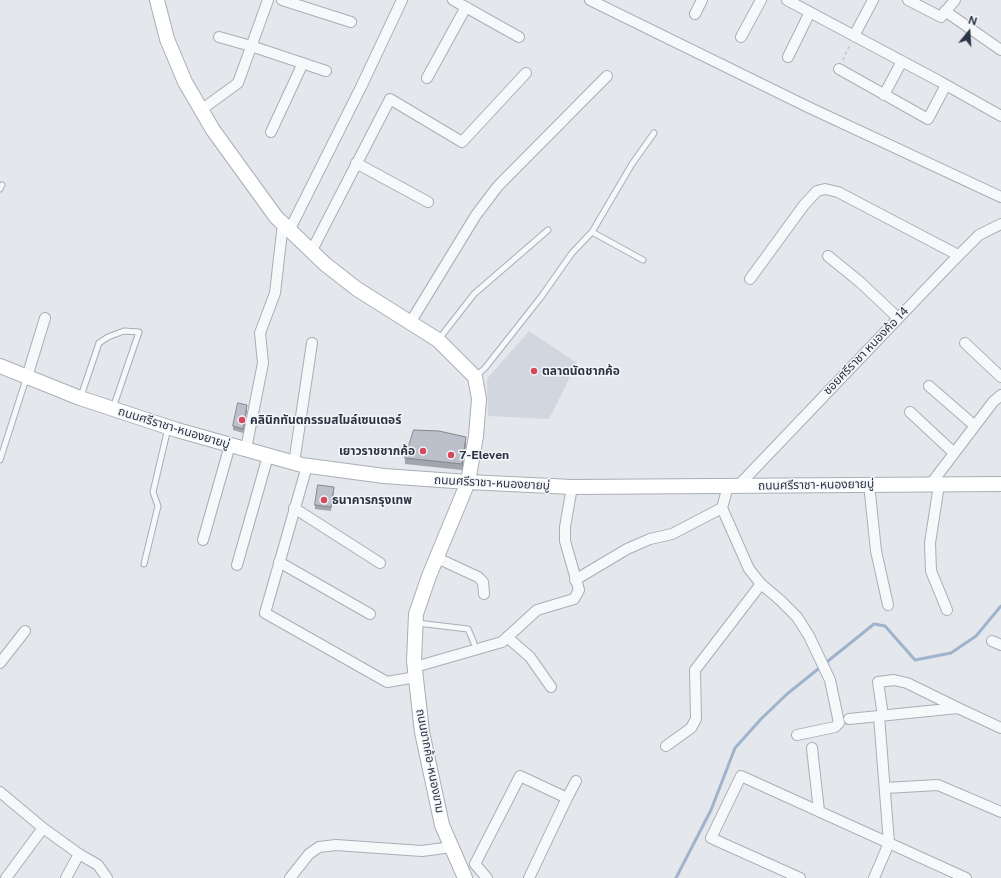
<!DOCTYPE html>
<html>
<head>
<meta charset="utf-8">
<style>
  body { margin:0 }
  #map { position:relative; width:1001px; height:878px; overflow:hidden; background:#e4e7ec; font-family:"Public Sans",sans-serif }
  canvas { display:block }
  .north { position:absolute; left:949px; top:12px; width:40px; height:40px; -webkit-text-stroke:3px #f4f6f9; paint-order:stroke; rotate:18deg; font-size:11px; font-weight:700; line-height:16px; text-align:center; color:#2b3445 }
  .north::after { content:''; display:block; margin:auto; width:14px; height:18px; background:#2b3445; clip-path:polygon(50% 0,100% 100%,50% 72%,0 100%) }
</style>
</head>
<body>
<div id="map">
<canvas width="1001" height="878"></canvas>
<div class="north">N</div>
</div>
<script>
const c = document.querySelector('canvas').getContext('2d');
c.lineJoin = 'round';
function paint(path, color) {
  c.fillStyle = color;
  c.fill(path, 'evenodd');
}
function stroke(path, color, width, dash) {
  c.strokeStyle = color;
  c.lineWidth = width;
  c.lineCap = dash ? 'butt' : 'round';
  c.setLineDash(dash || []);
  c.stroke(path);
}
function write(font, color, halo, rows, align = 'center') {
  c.font = font + ' "Public Sans","Noto Sans Thai",sans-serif';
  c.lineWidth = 3;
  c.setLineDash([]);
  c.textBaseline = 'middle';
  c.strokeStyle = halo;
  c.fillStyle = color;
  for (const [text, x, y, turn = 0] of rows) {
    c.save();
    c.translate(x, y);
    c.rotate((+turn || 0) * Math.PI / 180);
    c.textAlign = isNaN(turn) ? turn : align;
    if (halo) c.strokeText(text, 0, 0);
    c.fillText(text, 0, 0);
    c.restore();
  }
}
paint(new Path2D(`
  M 529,331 L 577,363 L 549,419 L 488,416 L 487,379 Z`), '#d2d6de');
stroke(new Path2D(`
  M 676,878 L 711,810 L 735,748 L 761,719 L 787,694 L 874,624 L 885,626 L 915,660 L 951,653 L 976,636 L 1001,606`), '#9fb4cc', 3);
const lane = new Path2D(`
  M 0,189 L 2,185
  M 592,232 L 643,260
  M 439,339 L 474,294 L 548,230
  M 476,376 L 485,368 L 541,297 L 572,253 L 592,232 L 632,164 L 654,133
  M 81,396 L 99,343 L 108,337 L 124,331 L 139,332 L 113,408
  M 0,460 L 26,379
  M 144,564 L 158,506 L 153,492 L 168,428
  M 417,623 L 468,629 L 474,643`);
const street = new Path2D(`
  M 282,0 L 351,22
  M 453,0 L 519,37
  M 590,0 L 808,107 L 1001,197
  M 787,0 L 939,81 L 1001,116
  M 908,0 L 941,17 L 955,0
  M 945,11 L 1001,50
  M 695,14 L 702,0
  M 854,36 L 873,0
  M 219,37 L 251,46 L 326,71
  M 741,37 L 761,0
  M 788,57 L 810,12
  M 839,69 L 928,119 L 946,85
  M 427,78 L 466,7
  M 884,95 L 902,61
  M 201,110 L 238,83 L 268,0
  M 271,132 L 303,63
  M 356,163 L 428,202
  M 290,229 L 361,87 L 402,0
  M 311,252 L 390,99 L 462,142 L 526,73
  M 828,256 L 860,282 L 898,318
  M 750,279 L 804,205 L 817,191 L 825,189 L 838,192 L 958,255
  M 410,323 L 476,215 L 498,186 L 607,76
  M 965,343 L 1001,377
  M 27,377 L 45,318
  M 929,386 L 975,426
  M 910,412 L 954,453
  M 246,449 L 263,363 L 260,333 L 275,293 L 283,223
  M 294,463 L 312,343
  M 307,466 L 265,613 L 387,682 L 416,677
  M 869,484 L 876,551 L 888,605
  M 930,485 L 993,402 L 1001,395
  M 939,485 L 930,543 L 931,571 L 947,610
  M 738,486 L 951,263 L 979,235 L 1001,224
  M 294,508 L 380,563
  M 722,508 L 749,569 L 761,584 L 780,600 L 797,617 L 809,636 L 830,680 L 839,723 L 835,727 L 797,735
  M 203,540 L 230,445
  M 437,558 L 478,577 L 483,582 L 484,594
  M 279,562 L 370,614
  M 237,565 L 268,456
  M 575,580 L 627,549 L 650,539 L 672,534 L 722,508 L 728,486
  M 507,637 L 530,657 L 551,687
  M 992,641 L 1001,645
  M 0,663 L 25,631
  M 415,667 L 502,642 L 537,610 L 574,599 L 579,590 L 565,541 L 565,527 L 572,487
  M 883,716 L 878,682 L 894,680 L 907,683 L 958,708
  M 849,719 L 958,708 L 1001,728
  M 666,746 L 691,728 L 696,719 L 695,670 L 761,584
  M 812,748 L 819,811
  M 885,788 L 938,785 L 1001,812
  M 0,792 L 43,828 L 79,854 L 98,865 L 107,878
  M 6,878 L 43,828
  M 66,878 L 79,854
  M 290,878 L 309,854 L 319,847 L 336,845 L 422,851 L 452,847
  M 487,878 L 475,864 L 520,776 L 567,798
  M 529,878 L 567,798 L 576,781
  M 800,878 L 711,838 L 741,776 L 966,878
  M 874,878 L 889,843 L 879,716`);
const secondary = new Path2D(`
  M 157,0 L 167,39 L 185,82 L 213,130 L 276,217 L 325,264 L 357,289 L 438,340 L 475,377 L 479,399 L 476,436 L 468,482 L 429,576 L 416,614 L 414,661 L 422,732 L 442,825 L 465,878
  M 0,366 L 80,398 L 177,430 L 302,465 L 384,476 L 468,482 L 572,487 L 1001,484`);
stroke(lane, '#a9aeb7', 7);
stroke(street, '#a9aeb7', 12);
stroke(secondary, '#a9aeb7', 16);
stroke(new Path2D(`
  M 843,60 L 850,44`), '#c2c5cb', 1.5, [3, 3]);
stroke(lane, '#f7f8fa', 5);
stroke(street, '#f7f8fa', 10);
stroke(secondary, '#fff', 14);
paint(new Path2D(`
  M 247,409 L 243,433 L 233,430 L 233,426 Z
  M 466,443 L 462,470 L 405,464 L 405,458 Z
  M 334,491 L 331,511 L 315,509 L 315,505 Z`), '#a1a5ae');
paint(new Path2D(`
  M 247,405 L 247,409 L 243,433 L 243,429 Z
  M 466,437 L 466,443 L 462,470 L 462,464 Z`), '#83868d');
const building = new Path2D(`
  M 238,403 L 247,405 L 243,429 L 233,426 Z
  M 414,430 L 439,431 L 466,437 L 462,464 L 405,458 Z
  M 318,485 L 334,487 L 331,507 L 315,505 Z`);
paint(building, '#bbc0ca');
stroke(building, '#83868d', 1);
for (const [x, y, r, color] of [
  [534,371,4,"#d1495b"],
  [242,420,4,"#d1495b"],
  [423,451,4,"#d1495b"],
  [451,455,4,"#d1495b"],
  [324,500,4,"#d1495b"]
]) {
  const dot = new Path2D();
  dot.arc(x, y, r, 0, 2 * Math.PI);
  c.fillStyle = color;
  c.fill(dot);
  stroke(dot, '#f4f6f9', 1.5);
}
write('12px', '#2b3445', '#f4f6f9', [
  ["ซอยศรีราชา หนองค้อ 14",866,351,-46],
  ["ถนนศรีราชา-หนองยายบู่",174,428,17],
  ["ถนนศรีราชา-หนองยายบู่",492,483,3],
  ["ถนนศรีราชา-หนองยายบู่",816,485,-1],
  ["ถนนชากค้อ-หนองขาม",430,761,79]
]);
write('bold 12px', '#2b3445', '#f4f6f9', [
  ["ตลาดนัดชากค้อ",542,371],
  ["คลินิกทันตกรรมสไมล์เซนเตอร์",250,420],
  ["เยาวราชชากค้อ",415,451,"right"],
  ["7-Eleven",459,455],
  ["ธนาคารกรุงเทพ",332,500]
], 'left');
</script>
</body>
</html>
